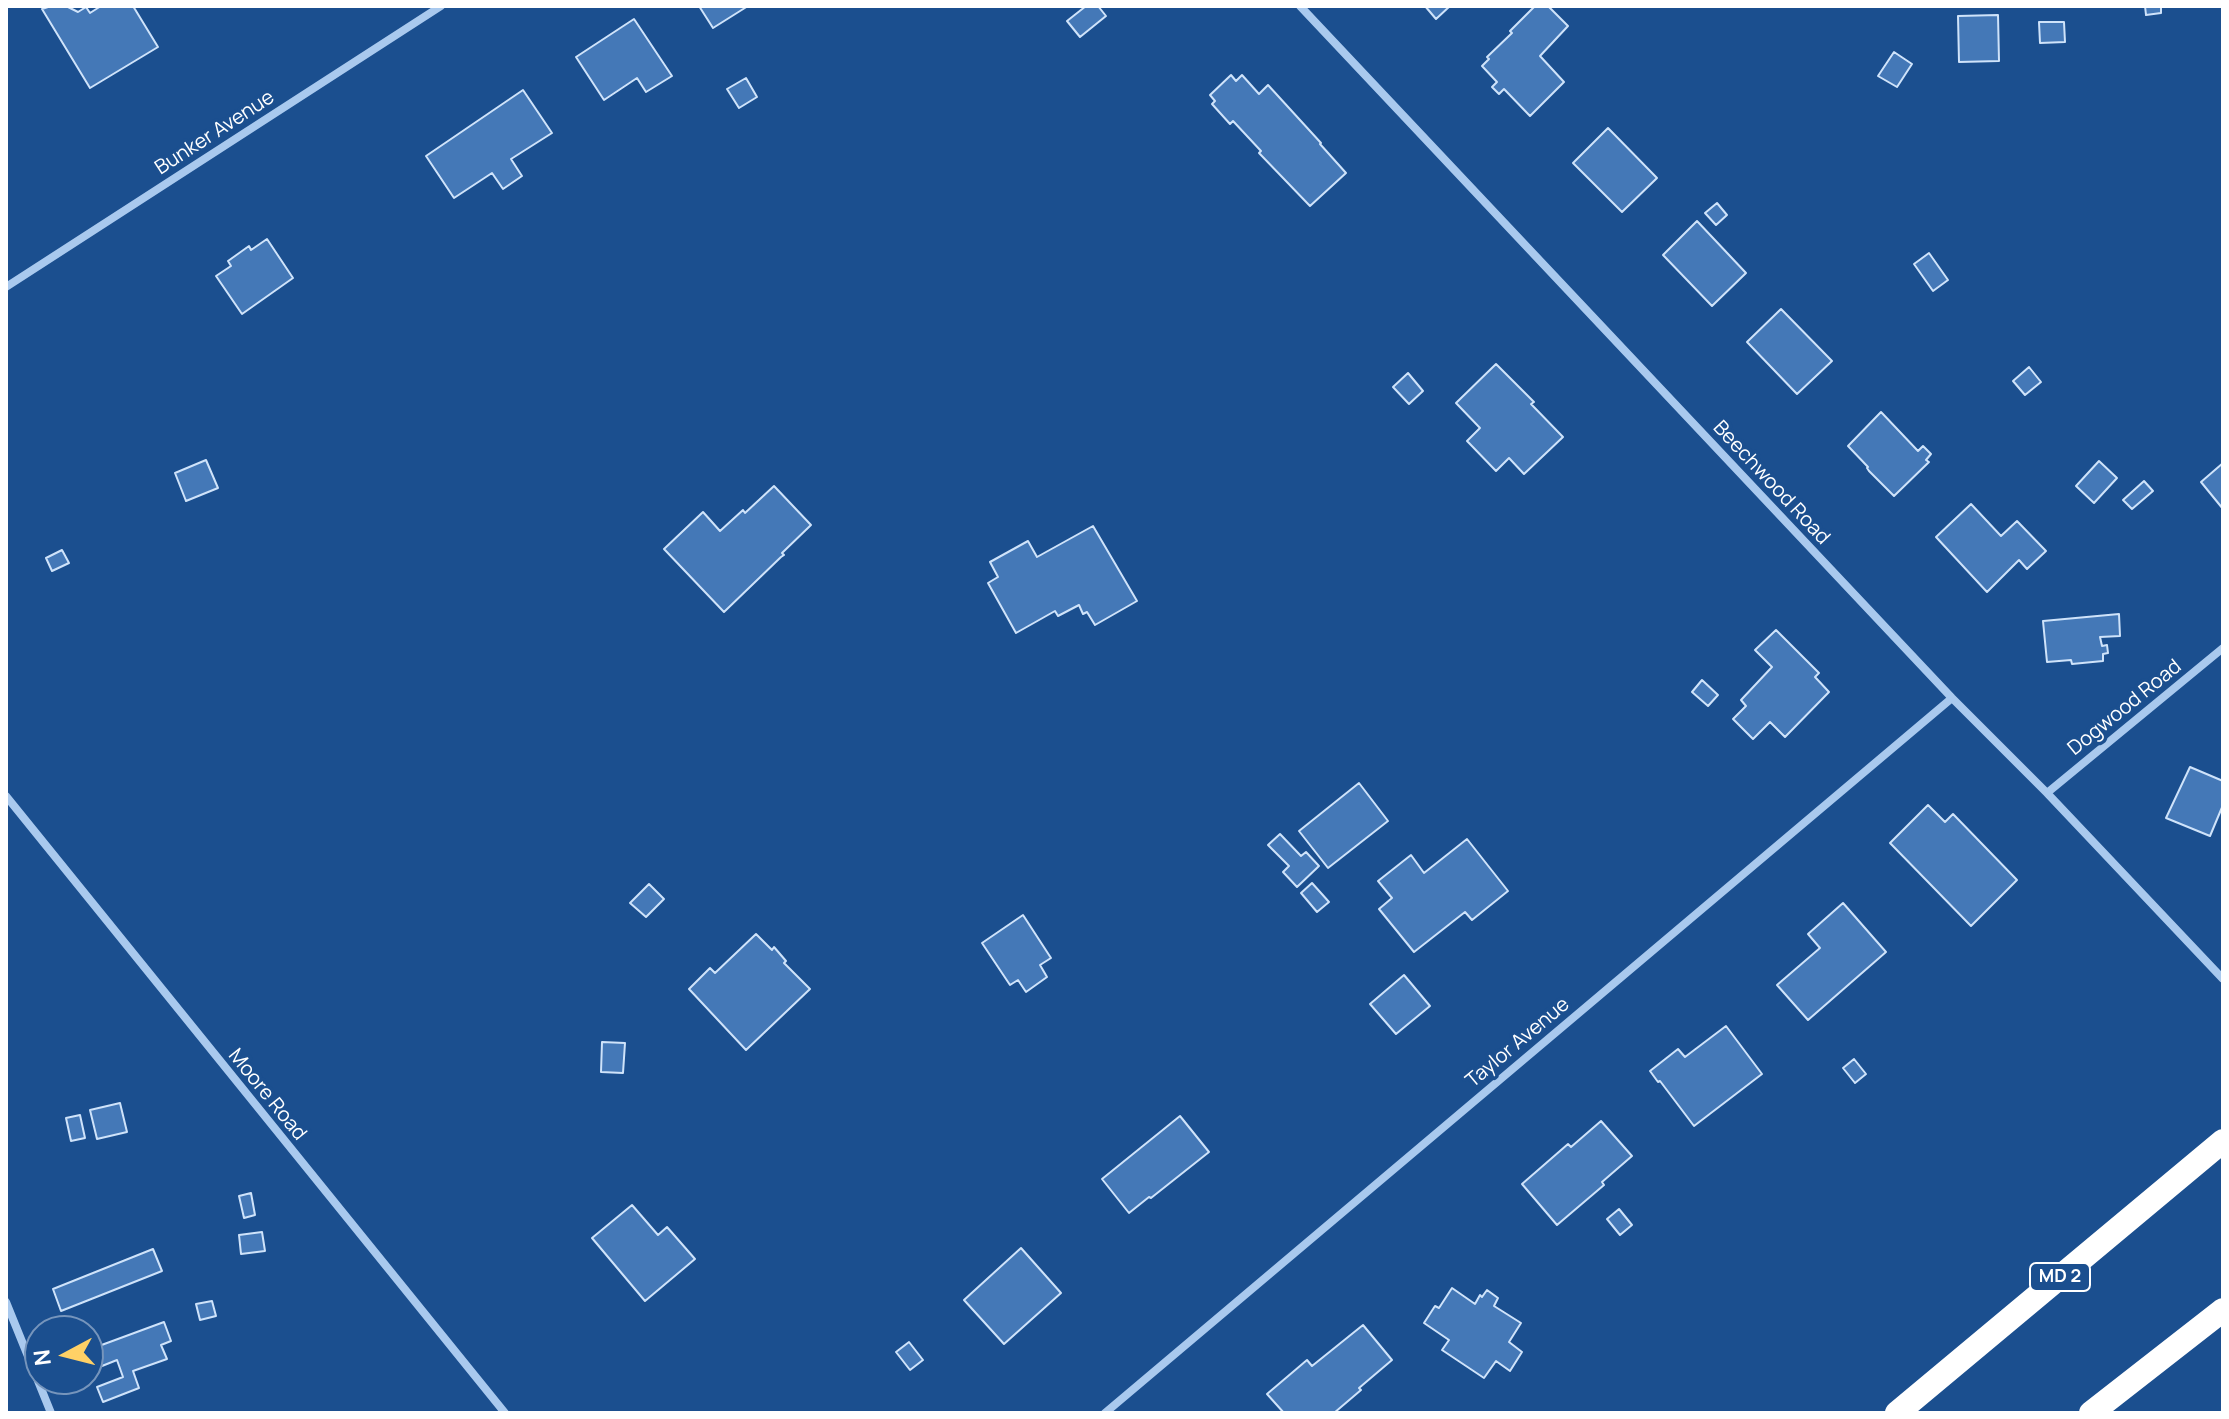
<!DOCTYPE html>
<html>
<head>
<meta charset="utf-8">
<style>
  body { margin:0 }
  #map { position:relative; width:2229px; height:1419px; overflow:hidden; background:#1b4f8f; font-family:Manrope,sans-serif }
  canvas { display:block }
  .frame { position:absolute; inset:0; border:8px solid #fff; pointer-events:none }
  .north { position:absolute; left:24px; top:1315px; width:80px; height:80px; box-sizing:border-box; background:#1b4f8f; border:2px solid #7695bc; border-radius:50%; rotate:263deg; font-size:22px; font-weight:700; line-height:32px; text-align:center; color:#fff }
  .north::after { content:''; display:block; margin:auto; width:28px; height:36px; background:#ffd166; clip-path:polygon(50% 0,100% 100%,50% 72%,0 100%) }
</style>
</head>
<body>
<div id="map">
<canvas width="2229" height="1419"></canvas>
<div class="frame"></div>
<div class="north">N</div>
</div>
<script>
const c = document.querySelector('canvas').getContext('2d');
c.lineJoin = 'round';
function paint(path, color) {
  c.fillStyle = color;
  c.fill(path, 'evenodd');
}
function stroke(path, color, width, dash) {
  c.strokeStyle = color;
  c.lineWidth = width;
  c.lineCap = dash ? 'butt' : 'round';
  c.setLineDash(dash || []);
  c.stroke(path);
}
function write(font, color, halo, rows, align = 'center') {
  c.font = font + ' Manrope,sans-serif';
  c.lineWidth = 7;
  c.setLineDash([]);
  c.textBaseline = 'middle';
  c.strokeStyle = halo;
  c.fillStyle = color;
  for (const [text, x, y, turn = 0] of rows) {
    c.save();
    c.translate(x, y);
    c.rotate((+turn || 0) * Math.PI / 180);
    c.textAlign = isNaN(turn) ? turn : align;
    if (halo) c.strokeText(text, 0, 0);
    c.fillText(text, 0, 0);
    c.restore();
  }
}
const building = new Path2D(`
  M 51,6 L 66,6 L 78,12 L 86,7 L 90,13 L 101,6 L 133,6 L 158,47 L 90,88 L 42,9 Z
  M 699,6 L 748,6 L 713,28 Z
  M 1086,6 L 1098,6 L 1106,16 L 1080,37 L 1067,21 Z
  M 1425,6 L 1450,6 L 1436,19 Z
  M 1535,6 L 1548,6 L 1568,26 L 1540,56 L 1564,82 L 1530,116 L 1504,89 L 1499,94 L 1492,87 L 1497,82 L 1482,66 L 1489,59 L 1487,57 L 1512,33 L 1510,31 Z
  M 2145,6 L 2161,6 L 2161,13 L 2146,15 Z
  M 1998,15 L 1999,61 L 1959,62 L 1958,16 Z
  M 634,19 L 672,76 L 646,92 L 637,78 L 604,100 L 576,57 Z
  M 2039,22 L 2064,22 L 2065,42 L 2040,43 Z
  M 1894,52 L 1912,64 L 1897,87 L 1878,76 Z
  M 1231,75 L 1236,81 L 1242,75 L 1259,94 L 1268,85 L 1321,143 L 1320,144 L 1346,173 L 1310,206 L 1259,153 L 1261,151 L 1233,121 L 1230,124 L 1212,104 L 1215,101 L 1210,95 Z
  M 746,78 L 757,97 L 739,108 L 727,89 Z
  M 523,90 L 552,133 L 511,159 L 522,176 L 503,189 L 492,173 L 454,198 L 426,156 Z
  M 1608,128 L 1657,178 L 1622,212 L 1573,163 Z
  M 1717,203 L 1727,215 L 1716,225 L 1705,213 Z
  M 1697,221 L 1746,273 L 1712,306 L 1663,255 Z
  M 267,239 L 293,278 L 242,314 L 216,276 L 231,266 L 228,261 L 249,246 L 251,250 Z
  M 1929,253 L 1948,280 L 1933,291 L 1914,264 Z
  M 1781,309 L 1832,361 L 1797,394 L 1747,342 Z
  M 1496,364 L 1534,402 L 1531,404 L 1563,437 L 1524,474 L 1509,458 L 1496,471 L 1469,443 L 1467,441 L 1480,428 L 1456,403 Z
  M 2029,367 L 2041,382 L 2025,395 L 2013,381 Z
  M 1408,373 L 1423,391 L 1409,404 L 1393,387 Z
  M 1881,412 L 1918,451 L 1923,446 L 1931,454 L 1926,460 L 1929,462 L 1894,496 L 1869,471 L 1867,468 L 1868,467 L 1848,446 Z
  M 206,460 L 218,488 L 186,501 L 175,473 Z
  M 2099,461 L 2117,478 L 2094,503 L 2076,486 Z
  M 2223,463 L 2223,509 L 2201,482 Z
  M 2144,481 L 2153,491 L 2132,509 L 2123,500 Z
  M 774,486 L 811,525 L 782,553 L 784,555 L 781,557 L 724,612 L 664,549 L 703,512 L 720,531 L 743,510 L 745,513 Z
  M 1971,504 L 2001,536 L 2017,521 L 2046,551 L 2027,569 L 2019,560 L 1987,592 L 1936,537 Z
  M 1093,526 L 1137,601 L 1095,625 L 1087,612 L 1083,614 L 1079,605 L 1058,616 L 1055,611 L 1016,633 L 988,583 L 998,577 L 990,562 L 1028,541 L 1037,557 Z
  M 62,550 L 69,563 L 52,571 L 46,558 Z
  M 2119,614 L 2120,636 L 2100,637 L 2102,646 L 2107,645 L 2108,653 L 2103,654 L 2103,661 L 2072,664 L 2071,660 L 2047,662 L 2043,621 Z
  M 1776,630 L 1819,673 L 1815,677 L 1829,692 L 1785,737 L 1770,722 L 1753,739 L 1733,719 L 1746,706 L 1741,700 L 1772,667 L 1755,650 Z
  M 1702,680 L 1718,695 L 1708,706 L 1692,692 Z
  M 2190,767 L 2223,781 L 2223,805 L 2210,836 L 2166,818 Z
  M 1359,783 L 1388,821 L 1328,868 L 1299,831 Z
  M 1928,805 L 1945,822 L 1953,814 L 2017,880 L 1971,926 L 1890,843 Z
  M 1280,834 L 1301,856 L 1306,852 L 1319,866 L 1297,887 L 1283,872 L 1289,866 L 1268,845 Z
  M 1467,839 L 1508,891 L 1472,920 L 1465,912 L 1414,952 L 1379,909 L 1392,898 L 1378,881 L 1411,855 L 1424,873 Z
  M 1312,883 L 1329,902 L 1317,912 L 1301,893 Z
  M 649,884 L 664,899 L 646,917 L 630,903 Z
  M 1843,903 L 1886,952 L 1808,1020 L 1777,985 L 1820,948 L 1808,934 Z
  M 1023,915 L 1051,958 L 1040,965 L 1047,977 L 1026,992 L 1018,980 L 1010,985 L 982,943 Z
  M 756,934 L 772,950 L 774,947 L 786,961 L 784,963 L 810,989 L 746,1050 L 689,989 L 710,968 L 715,973 Z
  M 1404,975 L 1430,1006 L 1396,1034 L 1370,1004 Z
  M 1726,1026 L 1762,1074 L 1694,1126 L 1660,1081 L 1658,1082 L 1650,1071 L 1678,1049 L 1685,1057 Z
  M 602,1042 L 625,1043 L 623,1073 L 601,1072 Z
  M 1854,1059 L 1866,1074 L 1855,1083 L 1843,1068 Z
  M 120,1103 L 127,1132 L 97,1139 L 90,1110 Z
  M 80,1115 L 85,1138 L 71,1141 L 66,1118 Z
  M 1180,1116 L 1209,1152 L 1156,1194 L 1151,1198 L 1149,1197 L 1129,1213 L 1102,1179 Z
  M 1601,1121 L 1632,1156 L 1602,1182 L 1604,1185 L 1557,1225 L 1522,1184 L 1568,1144 L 1571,1147 Z
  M 251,1193 L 255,1215 L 244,1218 L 239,1196 Z
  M 632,1205 L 658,1235 L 667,1227 L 695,1259 L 645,1301 L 592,1238 Z
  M 1619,1209 L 1632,1225 L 1620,1235 L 1607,1219 Z
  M 262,1232 L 265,1251 L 241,1254 L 239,1235 Z
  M 1021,1248 L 1061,1293 L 1004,1344 L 964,1300 Z
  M 153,1249 L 162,1271 L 61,1311 L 53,1289 Z
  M 1452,1288 L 1475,1304 L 1480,1295 L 1482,1297 L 1487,1290 L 1498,1298 L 1494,1306 L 1521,1323 L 1509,1342 L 1522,1352 L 1510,1371 L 1496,1361 L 1484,1378 L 1442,1350 L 1449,1340 L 1424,1323 L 1435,1306 L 1439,1308 Z
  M 212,1301 L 216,1316 L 200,1320 L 196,1304 Z
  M 164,1322 L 171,1341 L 161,1345 L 167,1359 L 133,1371 L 139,1388 L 103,1402 L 97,1387 L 123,1377 L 117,1360 L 92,1370 L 88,1360 L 88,1350 Z
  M 1363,1325 L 1392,1360 L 1359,1388 L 1361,1390 L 1334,1413 L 1284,1413 L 1267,1394 L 1307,1360 L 1312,1366 Z
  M 909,1342 L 923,1360 L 910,1370 L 896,1352 Z`);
paint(building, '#4478b7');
stroke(building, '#cfe3fa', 2);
stroke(new Path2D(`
  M 1300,6 L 1952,698 L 2047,793 L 2223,979
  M 6,287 L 441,6
  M 2047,793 L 2223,648
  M 6,796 L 505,1413
  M 6,1302 L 51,1413
  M 1105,1413 L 1952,698`), '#a9c9ee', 8);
stroke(new Path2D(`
  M 1897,1413 L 2223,1141
  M 2091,1413 L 2223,1310`), '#fff', 24);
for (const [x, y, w] of [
  [2060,1277,60]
]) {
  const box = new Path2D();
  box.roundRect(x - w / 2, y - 14, w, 28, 6);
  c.fillStyle = '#1b4f8f';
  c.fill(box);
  stroke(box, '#fff', 2);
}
write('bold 18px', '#fff', null, [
  ["MD 2",2060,1277]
]);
write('20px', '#fff', '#1b4f8f', [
  ["Bunker Avenue",215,133,-33],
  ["Beechwood Road",1771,483,47],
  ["Dogwood Road",2125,708,-39],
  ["Taylor Avenue",1518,1043,-40],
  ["Moore Road",267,1095,51]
]);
</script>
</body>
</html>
